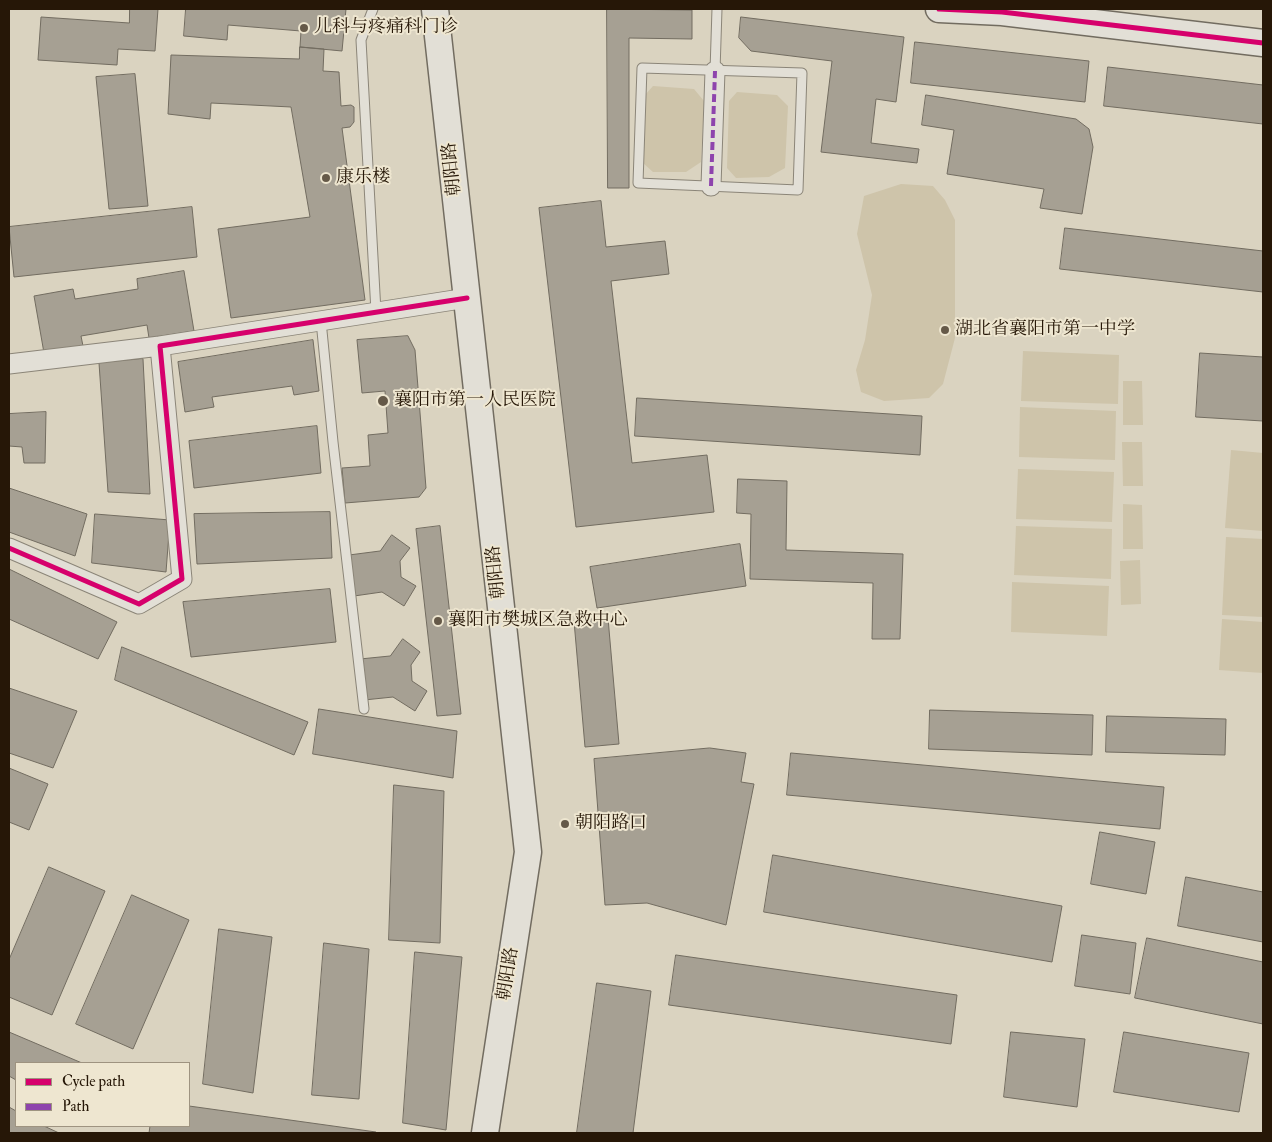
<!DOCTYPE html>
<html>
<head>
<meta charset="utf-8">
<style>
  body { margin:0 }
  #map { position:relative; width:1272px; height:1142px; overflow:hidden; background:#dad3c0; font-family:"IM FELL Double Pica",serif }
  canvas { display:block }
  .frame { position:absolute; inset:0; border:10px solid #261707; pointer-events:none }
  .legend { position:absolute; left:15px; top:1062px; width:175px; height:65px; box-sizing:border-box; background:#eee6d0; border:1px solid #9e9380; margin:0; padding:6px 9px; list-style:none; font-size:15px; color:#261707 }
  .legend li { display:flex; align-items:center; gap:10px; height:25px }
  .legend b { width:25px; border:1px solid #9e9380 }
</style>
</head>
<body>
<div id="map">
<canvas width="1272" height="1142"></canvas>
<div class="frame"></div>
<ul class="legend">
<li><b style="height:6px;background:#d6006c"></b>Cycle path</li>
<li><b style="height:6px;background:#8e44ad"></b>Path</li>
</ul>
</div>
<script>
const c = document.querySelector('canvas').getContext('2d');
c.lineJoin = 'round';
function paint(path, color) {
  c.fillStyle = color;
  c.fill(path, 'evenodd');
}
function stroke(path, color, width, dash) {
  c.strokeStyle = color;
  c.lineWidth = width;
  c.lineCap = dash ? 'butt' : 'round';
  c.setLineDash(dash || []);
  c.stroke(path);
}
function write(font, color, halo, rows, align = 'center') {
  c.font = font + ' "IM FELL Double Pica","Noto Serif SC",serif';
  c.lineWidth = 4;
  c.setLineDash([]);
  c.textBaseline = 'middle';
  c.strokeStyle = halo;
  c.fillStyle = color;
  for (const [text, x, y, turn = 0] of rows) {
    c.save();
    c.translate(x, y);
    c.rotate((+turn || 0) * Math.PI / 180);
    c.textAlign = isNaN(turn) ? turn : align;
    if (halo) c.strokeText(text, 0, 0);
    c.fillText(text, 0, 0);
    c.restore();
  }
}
paint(new Path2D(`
  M 653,86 L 694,89 L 704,101 L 701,162 L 686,172 L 653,172 L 643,163 L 645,95 Z
  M 737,92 L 777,95 L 788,106 L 785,168 L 769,177 L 736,178 L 727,168 L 729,101 Z
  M 901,184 L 933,186 L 945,200 L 955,220 L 955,338 L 943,384 L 929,398 L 884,401 L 861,392 L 856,370 L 865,340 L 872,295 L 857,234 L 864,196 Z
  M 1023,351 L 1119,355 L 1118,404 L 1021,401 Z
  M 1123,381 L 1142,381 L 1143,425 L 1123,425 Z
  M 1020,407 L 1116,411 L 1115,460 L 1019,457 Z
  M 1122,442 L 1142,442 L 1143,486 L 1123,486 Z
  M 1231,450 L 1263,453 L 1263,531 L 1225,528 Z
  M 1018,469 L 1114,472 L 1112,522 L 1016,519 Z
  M 1123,504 L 1142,505 L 1143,549 L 1123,549 Z
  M 1016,526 L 1112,529 L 1111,579 L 1014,575 Z
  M 1226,537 L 1263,539 L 1263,617 L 1222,615 Z
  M 1140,560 L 1141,604 L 1121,605 L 1120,561 Z
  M 1012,582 L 1109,586 L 1107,636 L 1011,632 Z
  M 1222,619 L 1263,622 L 1263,673 L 1219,670 Z`), '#cec4aa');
const building = new Path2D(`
  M 130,9 L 158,9 L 155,51 L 118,49 L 117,65 L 38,60 L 41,17 L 129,23 Z
  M 186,9 L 346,9 L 342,51 L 300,47 L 301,31 L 228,25 L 227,40 L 184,36 Z
  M 607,9 L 692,10 L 692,39 L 629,38 L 629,188 L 608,188 Z
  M 741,17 L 904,37 L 896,102 L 876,99 L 871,143 L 919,149 L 917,163 L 821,152 L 832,61 L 751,51 L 739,38 Z
  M 915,42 L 1089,61 L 1085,102 L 911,83 Z
  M 300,47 L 324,49 L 323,71 L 339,72 L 341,106 L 351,105 L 354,107 L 354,122 L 350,127 L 342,128 L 365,300 L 231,318 L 218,229 L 310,217 L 291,107 L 211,103 L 210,119 L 168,114 L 171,55 L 299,59 Z
  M 1108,67 L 1263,85 L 1263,124 L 1104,106 Z
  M 135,74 L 148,206 L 109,209 L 96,77 Z
  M 926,95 L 1076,119 L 1089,129 L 1093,147 L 1082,214 L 1040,208 L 1044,189 L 947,174 L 954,130 L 922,125 Z
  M 601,201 L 606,247 L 665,241 L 669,274 L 611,281 L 632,463 L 707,455 L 714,512 L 576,527 L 539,208 Z
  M 192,207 L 197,257 L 14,277 L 9,227 Z
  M 1065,228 L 1263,251 L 1263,292 L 1060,269 Z
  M 184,271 L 194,331 L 149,338 L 147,325 L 81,336 L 83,346 L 44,353 L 34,296 L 73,289 L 75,299 L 138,289 L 137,279 Z
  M 408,336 L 415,350 L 426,488 L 419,497 L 345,503 L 342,468 L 370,466 L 368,435 L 388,433 L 385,391 L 362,393 L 357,340 Z
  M 313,340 L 319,391 L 294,395 L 292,386 L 212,397 L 214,407 L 185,412 L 178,362 Z
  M 1200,353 L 1263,357 L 1263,421 L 1196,417 Z
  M 143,359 L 150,494 L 108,492 L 99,363 Z
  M 637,398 L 922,416 L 920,455 L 635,436 Z
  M 46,412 L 45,463 L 24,463 L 22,447 L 9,446 L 9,414 Z
  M 317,426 L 321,473 L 194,488 L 189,441 Z
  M 738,479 L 787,481 L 786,550 L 903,554 L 900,639 L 872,639 L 873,583 L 750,579 L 751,514 L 737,513 Z
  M 9,488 L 87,514 L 75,556 L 9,532 Z
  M 330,512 L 332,558 L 197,564 L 194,514 Z
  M 95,514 L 170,520 L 166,572 L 92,563 Z
  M 440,526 L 461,714 L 437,716 L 416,529 Z
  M 392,535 L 410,548 L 400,561 L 401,577 L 416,586 L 404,606 L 382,592 L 354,596 L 349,555 L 380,551 Z
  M 740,544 L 746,586 L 597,608 L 590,567 Z
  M 9,569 L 117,622 L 98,659 L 9,619 Z
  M 330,589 L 336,642 L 191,657 L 183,602 Z
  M 608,618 L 619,744 L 585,747 L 574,621 Z
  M 403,639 L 420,652 L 411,665 L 412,681 L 427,691 L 415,711 L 393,697 L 364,700 L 360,659 L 390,656 Z
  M 122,647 L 308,722 L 294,755 L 115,680 Z
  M 9,688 L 77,711 L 53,768 L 9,753 Z
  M 319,709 L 457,731 L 453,778 L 313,754 Z
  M 930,710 L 1093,715 L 1092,755 L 929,749 Z
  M 1107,716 L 1226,719 L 1225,755 L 1106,752 Z
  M 710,748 L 746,753 L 741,782 L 754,784 L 726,925 L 647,903 L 605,905 L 594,759 Z
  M 791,753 L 1164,787 L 1160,829 L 787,795 Z
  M 9,768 L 48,784 L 29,830 L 9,822 Z
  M 394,785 L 444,791 L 440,943 L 389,940 Z
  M 1100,832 L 1155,842 L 1146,894 L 1091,884 Z
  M 773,855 L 1062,906 L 1052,962 L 764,912 Z
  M 49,867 L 105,891 L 52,1015 L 9,997 L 9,960 Z
  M 1186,877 L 1263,892 L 1263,942 L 1178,926 Z
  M 132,895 L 189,920 L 133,1049 L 76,1024 Z
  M 219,929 L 272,937 L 253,1093 L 203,1084 Z
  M 1082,935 L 1136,943 L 1130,994 L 1075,986 Z
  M 1147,938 L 1263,962 L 1263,1024 L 1135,998 Z
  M 324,943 L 369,949 L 359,1099 L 312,1095 Z
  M 415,952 L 462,957 L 446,1130 L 403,1123 Z
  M 676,955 L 957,995 L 951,1044 L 669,1005 Z
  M 597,983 L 651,991 L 633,1133 L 577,1133 Z
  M 9,1032 L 82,1063 L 16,1063 L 16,1080 L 9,1076 Z
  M 1011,1032 L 1085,1039 L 1077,1107 L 1004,1097 Z
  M 1124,1032 L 1249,1053 L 1239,1112 L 1114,1092 Z
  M 189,1106 L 376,1132 L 375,1133 L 149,1133 L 150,1126 L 189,1126 Z
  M 9,1107 L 16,1111 L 16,1126 L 44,1126 L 59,1133 L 9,1133 Z`);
paint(building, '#a6a093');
stroke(building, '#726c60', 1);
const lane = new Path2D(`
  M 373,9 L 361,40 L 376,312
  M 642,68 L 802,73 L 798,190 L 638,183 Z
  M 715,71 L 717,9
  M 321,321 L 333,442 L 364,709`);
const street = new Path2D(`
  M 711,186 L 715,71
  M 9,364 L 160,346
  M 9,548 L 139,604 L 182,579 L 160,346 L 467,298`);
const secondary = new Path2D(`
  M 435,9 L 528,852 L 485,1133
  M 939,9 L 1002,12 L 1263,43`);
stroke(lane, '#8b8578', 11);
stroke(street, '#8b8578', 21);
stroke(secondary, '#726c60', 29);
stroke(lane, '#e2dfd6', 9);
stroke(street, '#e2dfd6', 19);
stroke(secondary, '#e2dfd6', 26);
stroke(new Path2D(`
  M 711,186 L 715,71`), '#8e44ad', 4, [8, 4]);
stroke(new Path2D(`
  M 939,9 L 1002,12 L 1263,43
  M 9,548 L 139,604 L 182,579 L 160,346 L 467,298`), '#d6006c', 5);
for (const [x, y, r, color] of [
  [304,28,5,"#655948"],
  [326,178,5,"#655948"],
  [945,330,5,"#655948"],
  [383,401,6,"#655948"],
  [438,621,5,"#655948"],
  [565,824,5,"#655948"]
]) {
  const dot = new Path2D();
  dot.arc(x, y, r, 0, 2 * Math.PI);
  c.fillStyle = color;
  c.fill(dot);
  stroke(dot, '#eee6d0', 2);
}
write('18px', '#261707', '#eee6d0', [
  ["儿科与疼痛科门诊",314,28],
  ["康乐楼",336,178],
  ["湖北省襄阳市第一中学",955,330],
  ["襄阳市第一人民医院",394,401],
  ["襄阳市樊城区急救中心",448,621],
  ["朝阳路口",575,824]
], 'left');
write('18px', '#261707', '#eee6d0', [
  ["朝阳路",453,169,-96],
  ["朝阳路",497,572,-96],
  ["朝阳路",509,974,-81]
]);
</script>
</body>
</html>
